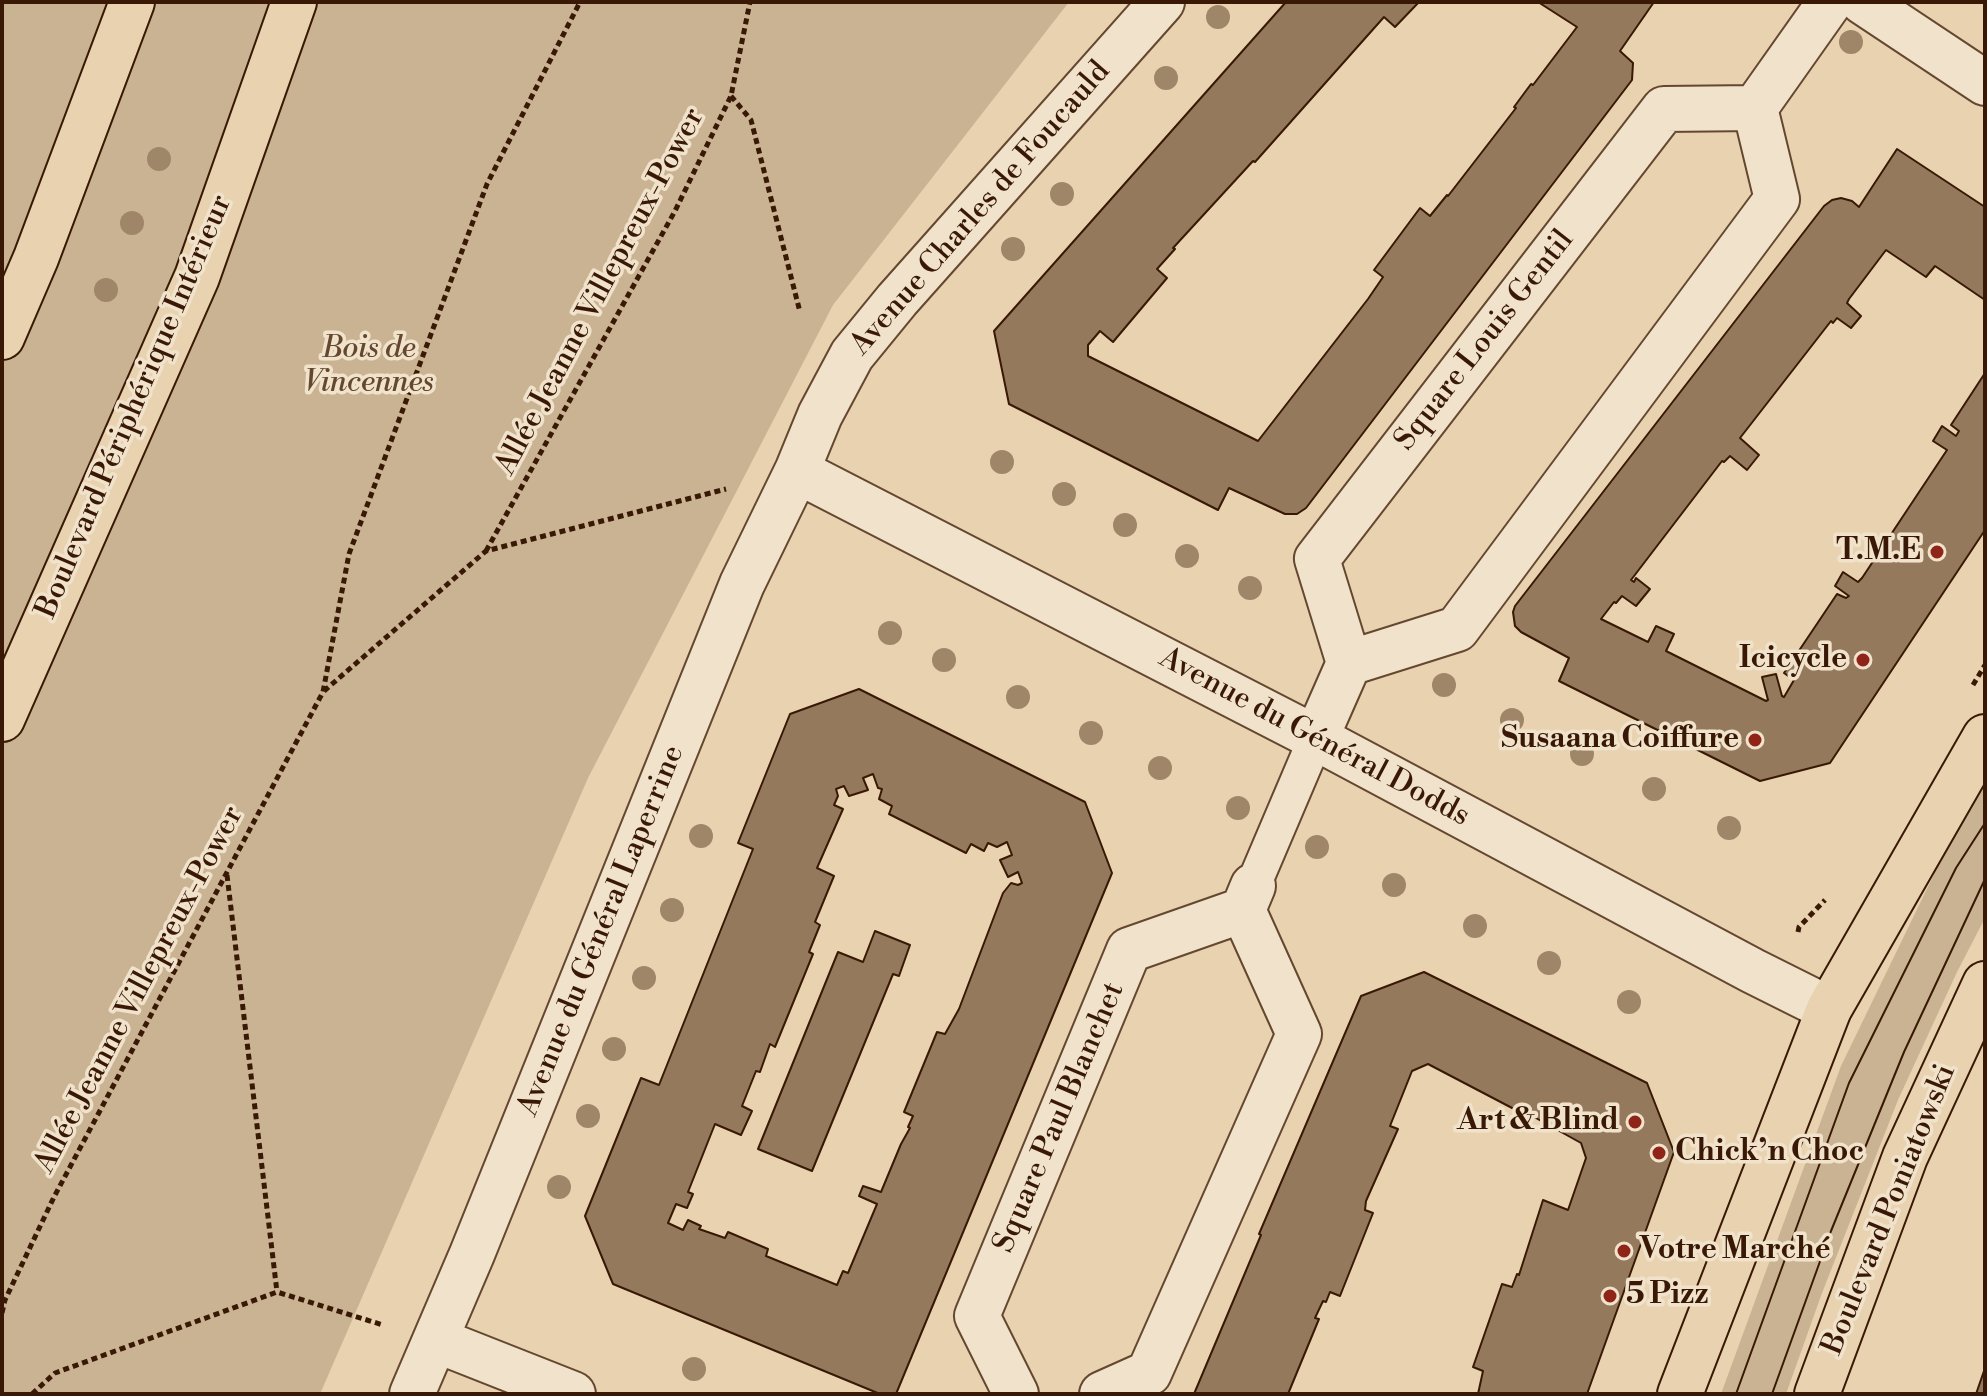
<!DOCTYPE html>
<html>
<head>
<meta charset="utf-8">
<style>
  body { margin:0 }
  #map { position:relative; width:1987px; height:1396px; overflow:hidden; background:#e8d2af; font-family:"Libre Bodoni",serif }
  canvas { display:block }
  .frame { position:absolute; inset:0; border:4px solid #391905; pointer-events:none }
</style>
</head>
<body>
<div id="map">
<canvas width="1987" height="1396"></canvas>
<div class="frame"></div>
</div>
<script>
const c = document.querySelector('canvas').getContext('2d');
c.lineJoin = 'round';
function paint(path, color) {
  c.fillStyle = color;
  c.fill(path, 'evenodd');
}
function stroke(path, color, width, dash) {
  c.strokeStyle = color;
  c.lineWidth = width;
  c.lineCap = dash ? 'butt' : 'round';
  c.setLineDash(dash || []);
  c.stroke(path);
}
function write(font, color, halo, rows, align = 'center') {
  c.font = font + ' "Libre Bodoni",serif';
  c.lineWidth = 7;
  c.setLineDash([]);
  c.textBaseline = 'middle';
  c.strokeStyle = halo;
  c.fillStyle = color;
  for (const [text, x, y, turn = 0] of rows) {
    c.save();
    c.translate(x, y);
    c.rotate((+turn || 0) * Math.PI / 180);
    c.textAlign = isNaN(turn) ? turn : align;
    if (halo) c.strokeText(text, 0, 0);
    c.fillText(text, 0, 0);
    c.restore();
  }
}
paint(new Path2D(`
  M 2,2 L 1069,2 L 833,305 L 588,778 L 320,1394 L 2,1394 Z
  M 1985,783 L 1985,918 L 1957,972 L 1898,1100 L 1822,1293 L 1786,1394 L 1721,1394 L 1841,1066 L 1939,864 Z`), '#cab392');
const building = new Path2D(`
  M 1286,2 L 1419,2 L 1395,27 L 1384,17 L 1255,162 L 1253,161 L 1173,248 L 1175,249 L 1157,269 L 1167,278 L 1113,342 L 1100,331 L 1088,345 L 1088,356 L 1258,441 L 1368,299 L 1383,277 L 1374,270 L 1420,208 L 1430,216 L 1447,195 L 1448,196 L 1516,108 L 1514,107 L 1531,84 L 1533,85 L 1577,27 L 1538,2 L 1654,2 L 1620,51 L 1633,63 L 1632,80 L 1306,508 L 1297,514 L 1285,514 L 1229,488 L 1218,510 L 1009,404 L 994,331 Z
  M 1897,149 L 1985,207 L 1985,300 L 1935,266 L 1926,277 L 1886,250 L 1849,299 L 1847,303 L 1861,316 L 1851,328 L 1837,318 L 1833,323 L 1831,321 L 1740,438 L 1759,455 L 1747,470 L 1730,456 L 1724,462 L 1722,461 L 1631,580 L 1634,582 L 1636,578 L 1650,589 L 1636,606 L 1622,596 L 1616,603 L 1614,602 L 1601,619 L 1648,642 L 1656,626 L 1674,634 L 1666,651 L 1766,701 L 1768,700 L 1762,677 L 1776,674 L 1782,696 L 1784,697 L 1794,680 L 1784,673 L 1837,594 L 1846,598 L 1849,596 L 1835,586 L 1843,572 L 1858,582 L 1862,578 L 1947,450 L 1933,441 L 1942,426 L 1956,436 L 1959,431 L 1951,425 L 1985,373 L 1985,530 L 1830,763 L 1760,781 L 1559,681 L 1569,658 L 1521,632 L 1515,626 L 1513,612 L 1515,606 L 1824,206 L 1832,200 L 1841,198 L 1852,201 L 1859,207 Z
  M 859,689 L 1085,802 L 1112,873 L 896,1394 L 880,1394 L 613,1284 L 585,1216 L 641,1078 L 659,1085 L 753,849 L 738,843 L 790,714 ZM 873,774 L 878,788 L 882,789 L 879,799 L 892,806 L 889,814 L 966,853 L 971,844 L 984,851 L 988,843 L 997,847 L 1007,842 L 1012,855 L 1000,860 L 1008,877 L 1018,872 L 1022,883 L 1018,885 L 1011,883 L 1003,893 L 959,1009 L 945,1034 L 937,1032 L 904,1112 L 913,1116 L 908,1127 L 910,1128 L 901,1144 L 881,1192 L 863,1186 L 859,1196 L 877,1204 L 848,1273 L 843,1271 L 837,1285 L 766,1256 L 768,1249 L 728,1232 L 725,1238 L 699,1229 L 701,1226 L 688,1220 L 683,1230 L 668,1223 L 676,1204 L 687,1208 L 693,1194 L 688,1192 L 715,1124 L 741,1135 L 752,1111 L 742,1106 L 756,1071 L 760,1072 L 770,1044 L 775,1047 L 813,954 L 809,952 L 820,925 L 815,922 L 834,876 L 817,868 L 843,809 L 834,805 L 838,796 L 836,789 L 844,786 L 849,796 L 868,790 L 863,778 Z
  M 875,931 L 910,945 L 899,976 L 893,974 L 812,1171 L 758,1149 L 838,952 L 863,962 Z
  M 1424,972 L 1647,1083 L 1674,1152 L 1587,1394 L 1478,1394 L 1483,1371 L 1473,1367 L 1502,1284 L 1512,1287 L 1517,1274 L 1519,1275 L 1543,1200 L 1568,1210 L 1586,1158 L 1581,1143 L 1516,1107 L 1514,1109 L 1428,1064 L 1412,1071 L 1390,1126 L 1398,1129 L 1366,1201 L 1365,1210 L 1373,1213 L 1340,1296 L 1330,1292 L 1326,1302 L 1323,1301 L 1315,1318 L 1319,1319 L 1288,1394 L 1194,1394 L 1261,1235 L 1259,1234 L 1361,996 Z
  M 1985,1368 L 1985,1394 L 1976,1394 Z`);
paint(building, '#94795d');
stroke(building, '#391905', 2);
const lane = new Path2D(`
  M 1253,886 L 1316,738`);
const street = new Path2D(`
  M 1863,2 L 1985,83
  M 797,471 L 1316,738 L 1753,971 L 1829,1009
  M 1349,663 L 1457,629 L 1777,199 L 1755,108
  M 1316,738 L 1349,663 L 1317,559 L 1664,109 L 1755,108 L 1830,2
  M 436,1340 L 573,1394
  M 412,1394 L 472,1254 L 742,584 L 797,471 L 820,415 L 852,355 L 897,300 L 1162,2
  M 1016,1394 L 977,1316 L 1129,950 L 1243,910 L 1253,886
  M 1102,1394 L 1149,1373 L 1299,1034 L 1243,910`);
const primary = new Path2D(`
  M 1680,1394 L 1829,1009 L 1985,737
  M 1817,1394 L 1905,1157 L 1985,984`);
const highway = new Path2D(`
  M 2,337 L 36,258 L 132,2
  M 2,719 L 197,277 L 294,2`);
stroke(lane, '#654730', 38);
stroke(street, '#654730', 48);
stroke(primary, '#391905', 48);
stroke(highway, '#391905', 48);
stroke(new Path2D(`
  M 731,96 L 751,120 L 800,312
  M 486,551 L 675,211 L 731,96 L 750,2
  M 1973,685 L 1985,665
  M 324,691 L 486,551 L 726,489
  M 227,875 L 277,1292
  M 1798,932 L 1799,927 L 1825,900
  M 2,1313 L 5,1300 L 54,1197 L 323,692 L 349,554 L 487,184 L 580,2
  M 32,1394 L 55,1373 L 277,1292 L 383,1325`), '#391905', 5, [6, 4]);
stroke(lane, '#f0e2cb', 34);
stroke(street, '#f0e2cb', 44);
stroke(primary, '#e8d2af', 44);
stroke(highway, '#e8d2af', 44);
stroke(new Path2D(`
  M 1736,1394 L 1849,1083 L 1956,868 L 1985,823
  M 1772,1394 L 1831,1231 L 1904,1052 L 1985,879`), '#391905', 2);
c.fillStyle = '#9f8669';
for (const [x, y] of [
  [1218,17],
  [1851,42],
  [1166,78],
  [159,159],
  [1062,194],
  [132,223],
  [1013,249],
  [106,290],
  [1002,462],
  [1064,494],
  [1125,525],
  [1187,556],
  [1250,588],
  [890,633],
  [944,660],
  [1444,685],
  [1018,697],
  [1512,720],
  [1091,733],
  [1582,754],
  [1160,768],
  [1654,789],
  [1238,808],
  [1729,828],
  [701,836],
  [1317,847],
  [1394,885],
  [672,910],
  [1475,926],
  [1549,963],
  [644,978],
  [1629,1002],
  [614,1049],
  [588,1116],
  [559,1187],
  [694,1369]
]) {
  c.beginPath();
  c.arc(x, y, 12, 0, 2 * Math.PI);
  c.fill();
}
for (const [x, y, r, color] of [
  [1937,552,8,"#8f2418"],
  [1863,660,8,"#8f2418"],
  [1755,740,8,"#8f2418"],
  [1635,1122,8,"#8f2418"],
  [1659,1153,8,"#8f2418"],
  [1624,1251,8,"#8f2418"],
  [1610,1296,8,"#8f2418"]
]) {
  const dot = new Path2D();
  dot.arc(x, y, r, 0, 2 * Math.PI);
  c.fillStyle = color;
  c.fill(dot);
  stroke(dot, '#f0e2cb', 3);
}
write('30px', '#391905', '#f0e2cb', [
  ["Avenue Charles de Foucauld",981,209,-49],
  ["Allée Jeanne Villepreux-Power",601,292,-62],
  ["Square Louis Gentil",1485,341,-52],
  ["Boulevard Périphérique Intérieur",135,407,-67],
  ["Avenue du Général Dodds",1314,738,28],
  ["Avenue du Général Laperrine",602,931,-68],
  ["Allée Jeanne Villepreux-Power",140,990,-62],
  ["Square Paul Blanchet",1060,1118,-67],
  ["Boulevard Poniatowski",1890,1210,-68]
]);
write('italic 30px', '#64472f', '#f0e2cb', [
  ["Bois de",369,350],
  ["Vincennes",369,384]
]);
write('bold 30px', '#391905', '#f0e2cb', [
  ["T.M.E",1921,552],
  ["Icicycle",1847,660],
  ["Susaana Coiffure",1739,740],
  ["Art & Blind",1619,1122],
  ["Chick’n Choc",1675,1153,"left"],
  ["Votre Marché",1640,1251,"left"],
  ["5 Pizz",1626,1296,"left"]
], 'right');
</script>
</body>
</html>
